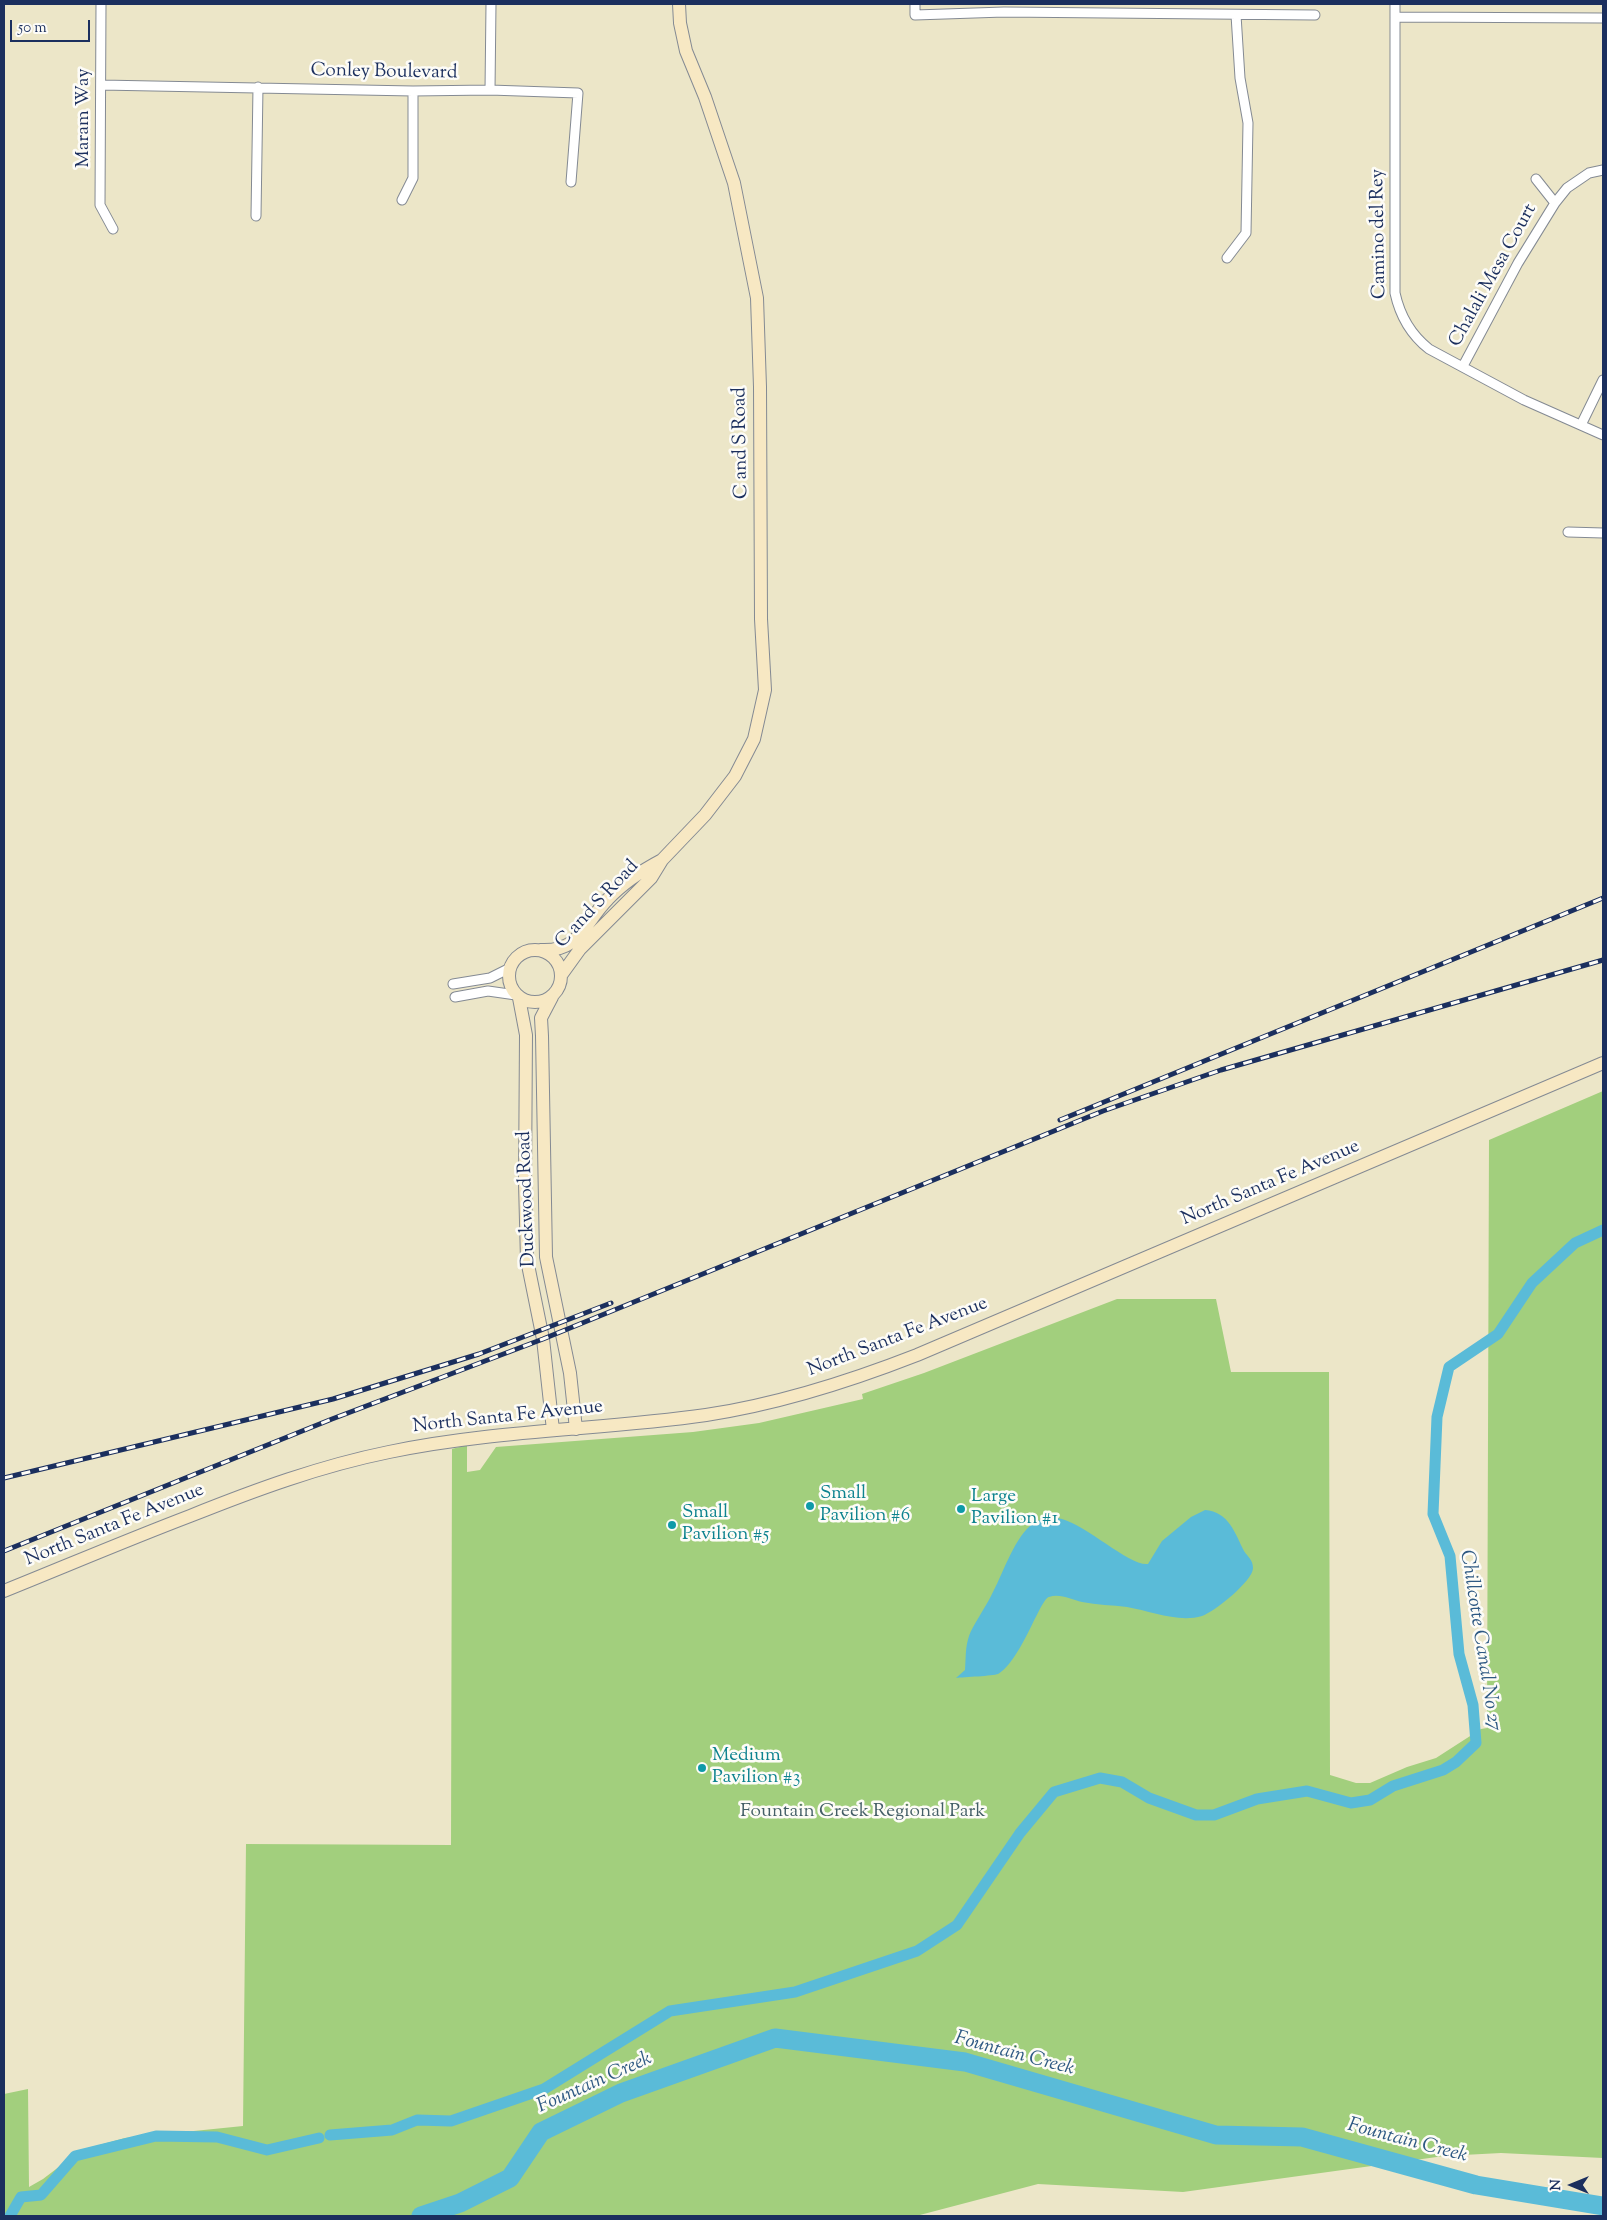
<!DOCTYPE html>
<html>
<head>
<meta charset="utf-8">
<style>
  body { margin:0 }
  #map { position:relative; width:1607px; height:2220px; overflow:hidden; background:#ece6c8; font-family:"Sorts Mill Goudy",serif }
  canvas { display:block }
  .frame { position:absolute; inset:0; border:5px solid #1b2f5e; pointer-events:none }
  .north { position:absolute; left:1547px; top:2160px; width:50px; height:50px; -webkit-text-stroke:4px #fdfcf7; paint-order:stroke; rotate:270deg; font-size:14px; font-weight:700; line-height:20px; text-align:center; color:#1b2f5e }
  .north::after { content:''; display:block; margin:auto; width:18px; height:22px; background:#1b2f5e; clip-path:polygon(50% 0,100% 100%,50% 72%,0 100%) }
  .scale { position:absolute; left:10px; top:20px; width:80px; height:22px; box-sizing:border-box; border:2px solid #1b2f5e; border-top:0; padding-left:6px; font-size:15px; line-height:18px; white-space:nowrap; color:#1b2f5e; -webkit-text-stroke:4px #fdfcf7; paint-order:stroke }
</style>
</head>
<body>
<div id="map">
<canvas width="1607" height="2220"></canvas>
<div class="frame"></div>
<div class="north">N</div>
<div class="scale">50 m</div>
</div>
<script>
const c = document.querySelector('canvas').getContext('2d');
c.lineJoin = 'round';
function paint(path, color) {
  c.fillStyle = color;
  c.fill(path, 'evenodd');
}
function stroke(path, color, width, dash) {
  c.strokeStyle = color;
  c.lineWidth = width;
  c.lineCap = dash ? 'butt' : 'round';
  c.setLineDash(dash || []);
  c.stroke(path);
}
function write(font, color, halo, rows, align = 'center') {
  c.font = font + ' "Sorts Mill Goudy",serif';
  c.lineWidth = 5;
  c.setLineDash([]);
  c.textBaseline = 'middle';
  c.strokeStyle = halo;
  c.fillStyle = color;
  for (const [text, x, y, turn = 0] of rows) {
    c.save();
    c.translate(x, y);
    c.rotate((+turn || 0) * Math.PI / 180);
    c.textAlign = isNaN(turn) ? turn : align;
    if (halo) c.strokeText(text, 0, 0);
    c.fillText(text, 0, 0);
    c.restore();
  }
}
paint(new Path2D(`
  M 1603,1091 L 1603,2158 L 1501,2153 L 1444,2156 L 1183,2192 L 1038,2184 L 916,2216 L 4,2216 L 4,2094 L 28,2089 L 29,2187 L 43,2179 L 81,2150 L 125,2138 L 243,2126 L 246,1844 L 451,1845 L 452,1449 L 467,1445 L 467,1472 L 480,1470 L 496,1447 L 693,1432 L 759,1423 L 863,1399 L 862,1394 L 924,1373 L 1117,1299 L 1216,1299 L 1231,1372 L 1329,1372 L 1330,1775 L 1356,1783 L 1370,1783 L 1407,1767 L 1436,1758 L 1481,1729 L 1487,1728 L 1489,1140 Z`), '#a2cf7d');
paint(new Path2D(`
  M 1205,1510 C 1229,1512 1235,1533 1244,1551 C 1248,1557 1253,1560 1253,1568 C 1253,1581 1214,1612 1202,1616 C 1178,1623 1151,1611 1127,1607 C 1112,1605 1097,1605 1082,1602 C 1072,1600 1060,1593 1049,1597 C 1040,1599 1021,1661 998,1674 C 993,1676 964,1677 956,1678 L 965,1670 C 966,1658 965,1648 969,1636 C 973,1625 985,1608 991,1596 C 1002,1576 1013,1541 1030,1526 C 1038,1519 1051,1516 1062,1519 C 1088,1526 1129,1566 1148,1564 L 1162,1541 L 1191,1517 Z`), '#5abbd8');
stroke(new Path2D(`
  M 330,2135 L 392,2130 L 417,2120 L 451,2121 L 544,2089 L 670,2011 L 795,1992 L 917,1951 L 957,1925 L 1020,1833 L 1054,1792 L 1100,1778 L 1122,1782 L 1149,1798 L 1196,1815 L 1214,1815 L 1257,1799 L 1307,1791 L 1351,1803 L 1370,1800 L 1393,1786 L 1443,1770 L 1456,1762 L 1476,1743 L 1473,1705 L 1459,1654 L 1450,1556 L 1433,1514 L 1437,1417 L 1449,1367 L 1498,1334 L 1532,1283 L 1575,1243 L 1603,1230
  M 10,2216 L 21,2197 L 41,2195 L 75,2156 L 156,2136 L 217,2137 L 267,2150 L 319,2138`), '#5abbd8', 11);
stroke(new Path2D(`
  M 421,2216 L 460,2203 L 510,2178 L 541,2132 L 621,2093 L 775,2038 L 965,2062 L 1216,2135 L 1302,2137 L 1476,2185 L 1603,2206`), '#5abbd8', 19);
const street = new Path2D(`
  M 101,4 L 100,205 L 113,229
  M 915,4 L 915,15 L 1004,12 L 1315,15
  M 1395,4 L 1395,293 C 1400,316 1410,334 1429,349 L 1524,400 L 1603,435
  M 1395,17 L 1603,18
  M 101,85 L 413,91 L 490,90 L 578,93 L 571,182
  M 490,90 L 491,4
  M 1536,179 L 1555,203
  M 402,200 L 413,178 L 413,91
  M 256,216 L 258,87
  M 1227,258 L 1246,233 L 1248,123 L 1240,78 L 1236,15
  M 1463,366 L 1518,263 L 1555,203 L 1567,188 L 1589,173 L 1603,170
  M 1581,425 L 1603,380
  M 1568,532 L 1603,533
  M 453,984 L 490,978 L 510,968
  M 455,997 L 488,991 L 516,995`);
const secondary = new Path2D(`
  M509 976a26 26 0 1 1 52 0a26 26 0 1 1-52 0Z
  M 541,950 C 580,952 584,923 608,899 C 623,883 643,870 662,860
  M 562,974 L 580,949 L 651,878 L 662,860 L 705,815 L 735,776 L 754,739 L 765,690 L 761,619 L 760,387 L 757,298 L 734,183 L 705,97 L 686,51 L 680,23 L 679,4
  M 552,997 L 541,1018 L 542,1036 L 546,1257 L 570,1373 L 576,1429
  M 519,998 L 526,1035 L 525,1183 L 527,1260 L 543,1339 L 553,1430
  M 4,1591 C 66,1566 127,1540 190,1516 C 255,1490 320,1466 389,1452 C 494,1430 601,1430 706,1415 C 779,1404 848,1382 917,1355 L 1603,1063`);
stroke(street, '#848a93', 11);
stroke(secondary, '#848a93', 14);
stroke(street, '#fff', 9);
stroke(secondary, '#f7e8c3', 12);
const rail = new Path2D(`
  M 1060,1120 L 1603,898
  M 4,1478 L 333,1399 L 479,1354 L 611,1303
  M 4,1551 L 332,1419 L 543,1339 L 1103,1111 L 1221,1070 L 1603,960`);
stroke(rail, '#1b2f5e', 5);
stroke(rail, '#fdfcf7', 3, [9]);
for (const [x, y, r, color] of [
  [810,1506,5,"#0f9aa8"],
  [961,1509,5,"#0f9aa8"],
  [672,1525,5,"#0f9aa8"],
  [702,1768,5,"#0f9aa8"]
]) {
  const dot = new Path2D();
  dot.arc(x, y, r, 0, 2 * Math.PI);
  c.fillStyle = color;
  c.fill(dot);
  stroke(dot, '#fdfcf7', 2);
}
write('19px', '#1b2f5e', '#fdfcf7', [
  ["Conley Boulevard",384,73,1],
  ["Maram Way",85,118,-90],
  ["Camino del Rey",1380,234,-91],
  ["Chalali Mesa Court",1494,276,-61],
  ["C and S Road",742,443,-91],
  ["C and S Road",598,905,-47],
  ["North Santa Fe Avenue",1271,1184,-23],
  ["Duckwood Road",528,1199,-92],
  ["North Santa Fe Avenue",898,1338,-21],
  ["North Santa Fe Avenue",508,1418,-6],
  ["North Santa Fe Avenue",115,1526,-22]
]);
write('19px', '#0d838f', '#fdfcf7', [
  ["Small",820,1495],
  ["Pavilion #6",820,1517],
  ["Large",971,1498],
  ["Pavilion #1",971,1520],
  ["Small",682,1514],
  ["Pavilion #5",682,1536],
  ["Medium",712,1757],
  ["Pavilion #3",712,1779]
], 'left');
write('19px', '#445f67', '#fdfcf7', [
  ["Fountain Creek Regional Park",863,1813]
]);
write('italic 20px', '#2e5983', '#fdfcf7', [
  ["Chillcotte Canal No 27",1479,1641,81],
  ["Fountain Creek",1014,2055,15],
  ["Fountain Creek",595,2084,-24],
  ["Fountain Creek",1407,2142,15]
]);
</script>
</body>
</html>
